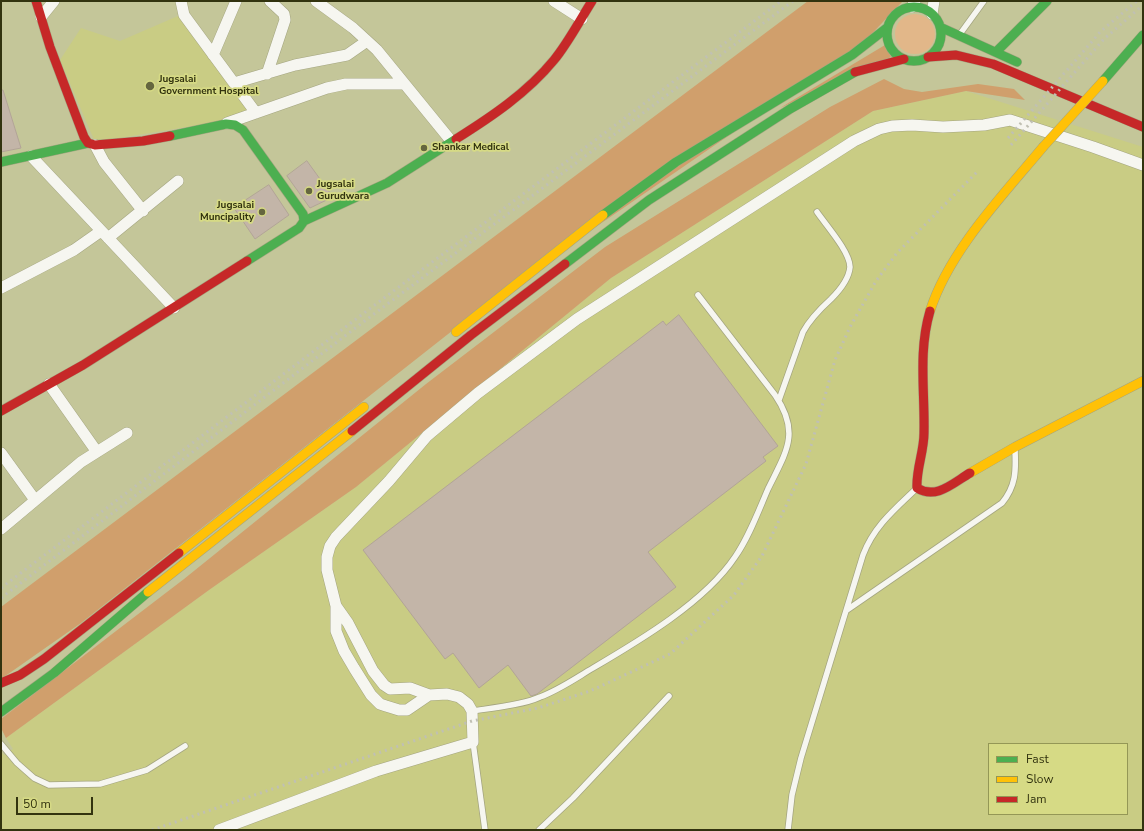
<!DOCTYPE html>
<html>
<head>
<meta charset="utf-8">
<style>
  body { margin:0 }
  #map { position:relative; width:1144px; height:831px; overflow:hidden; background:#c4c699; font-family:"Nunito Sans",sans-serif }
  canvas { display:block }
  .frame { position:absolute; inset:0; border:2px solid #32330f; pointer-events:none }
  .legend { position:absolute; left:988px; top:743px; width:140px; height:72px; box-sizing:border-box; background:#d6da85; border:1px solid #949756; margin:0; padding:5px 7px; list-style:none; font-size:12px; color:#32330f }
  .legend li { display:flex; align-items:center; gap:8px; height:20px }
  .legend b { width:20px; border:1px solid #949756 }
  .scale { position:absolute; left:16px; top:797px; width:77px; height:18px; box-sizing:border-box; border:2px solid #32330f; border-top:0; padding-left:5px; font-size:12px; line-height:14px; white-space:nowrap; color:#32330f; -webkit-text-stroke:3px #d6da85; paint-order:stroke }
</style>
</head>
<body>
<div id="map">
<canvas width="1144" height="831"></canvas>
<div class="frame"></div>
<ul class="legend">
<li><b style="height:5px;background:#4caf50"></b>Fast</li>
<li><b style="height:5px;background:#ffc107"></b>Slow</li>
<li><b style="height:5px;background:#c62828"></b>Jam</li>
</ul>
<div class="scale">50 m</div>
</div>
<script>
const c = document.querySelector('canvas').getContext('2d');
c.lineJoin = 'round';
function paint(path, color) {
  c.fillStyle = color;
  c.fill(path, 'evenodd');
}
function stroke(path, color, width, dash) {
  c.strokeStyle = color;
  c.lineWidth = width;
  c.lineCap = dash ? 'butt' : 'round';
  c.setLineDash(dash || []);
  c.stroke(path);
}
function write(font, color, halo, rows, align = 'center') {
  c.font = font + ' "Nunito Sans",sans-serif';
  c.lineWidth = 3.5;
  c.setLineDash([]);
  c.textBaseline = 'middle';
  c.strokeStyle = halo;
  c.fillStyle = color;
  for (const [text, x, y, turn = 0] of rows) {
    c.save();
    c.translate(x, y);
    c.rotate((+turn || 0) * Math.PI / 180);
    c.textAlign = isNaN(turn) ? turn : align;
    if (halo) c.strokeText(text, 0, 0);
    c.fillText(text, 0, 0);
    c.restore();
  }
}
paint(new Path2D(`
  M 178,16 L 252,111 L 223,121 L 95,142 L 60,60 L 81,28 L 120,41 Z
  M 966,91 L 1143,147 L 1143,830 L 1,830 L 1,752 L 4,755 L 13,749 L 6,738 L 209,590 L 356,487 L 611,278 L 873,111 ZM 989,744 L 1127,744 L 1127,814 L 989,814 Z`), '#c9cc84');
paint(new Path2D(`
  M895 34a20 20 0 1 1 40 0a20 20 0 1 1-40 0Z`), '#e2b789');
paint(new Path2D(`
  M 808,1 L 903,1 L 862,44 L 504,290 L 81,623 L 1,679 L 1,607 Z
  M 885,45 L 891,57 L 780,108 Z
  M 884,79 L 904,89 L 922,92 L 978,84 L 1014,89 L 1025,100 L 966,91 L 873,111 L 611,278 L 356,487 L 209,590 L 6,738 L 1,728 L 1,719 L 184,579 L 426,384 L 605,247 L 830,107 Z`), '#d09f6c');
const building = new Path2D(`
  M 1,90 L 3,90 L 21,148 L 1,152 Z
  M 307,161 L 333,197 L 310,208 L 287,176 Z
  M 269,185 L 289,215 L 255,239 L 234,208 Z
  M 679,315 L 778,446 L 763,457 L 766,461 L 648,552 L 676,587 L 537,694 L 531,696 L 508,665 L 479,688 L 453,653 L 445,659 L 363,550 L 663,321 L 666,325 Z`);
paint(building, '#c3b5a8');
stroke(building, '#b2a497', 1);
const lane = new Path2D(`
  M 960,34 L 984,1
  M 779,400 L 803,332 C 810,319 820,309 831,299 C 839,291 849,279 850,267 C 850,252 826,225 817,212
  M 847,610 L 1002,503 C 1016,486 1016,471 1015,450
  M 472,711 C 492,708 523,705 540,697 C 559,690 576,678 593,668 C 639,641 705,602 735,557 C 749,537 758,512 768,489 C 786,452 801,433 775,395 L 698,295
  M 473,742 L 485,830
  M 1,744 L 17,763 L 34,778 L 49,785 L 100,784 L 147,770 L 185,746
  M 539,830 L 573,798 L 669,696
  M 788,830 L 792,795 L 801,758 L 863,555 C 874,526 895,509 917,488`);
const street = new Path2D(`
  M 181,1 L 184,15 L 256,113
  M 316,1 L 353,28 L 377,50 L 452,142
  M 554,1 L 582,19
  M 912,7 L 915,1
  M 932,14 L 934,1
  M 41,17 L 54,1
  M 213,55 L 236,1
  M 267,74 L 285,20 L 284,14 L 270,1
  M 234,83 L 295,65 L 347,55 L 367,41
  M 227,123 L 327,88 L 346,84 L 404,84
  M 95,145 L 104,162 L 143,211
  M 31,156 L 174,308
  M 108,238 L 178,181
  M 1,288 L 74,250 L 101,231
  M 49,384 L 97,452
  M 1,453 L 35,500
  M 1,529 L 81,462 L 127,433
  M 429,695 L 407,710 L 399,710 L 386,706 L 380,704 L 371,695 L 354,668 L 344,651 L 336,631 L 336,606 L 327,570 L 327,557 L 330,546 L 336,537 L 389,481 L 427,436 L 478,393 L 577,319 L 854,141 L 879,129 L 892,126 L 912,125 L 943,127 L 984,125 L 1010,120 L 1093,147 L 1143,165
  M 219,830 L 376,771 L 473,742 L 472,711 L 468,704 L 459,697 L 447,694 L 429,695 L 410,688 L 390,689 L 384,685 L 373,671 L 348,623 L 336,606`);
const fast = new Path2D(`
  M887 34a27 27 0 1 1 54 0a27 27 0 1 1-54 0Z
  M 940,27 L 1017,62
  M 996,52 L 1047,1
  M 1103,81 L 1143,35
  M 170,136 L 226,124 L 235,125 L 243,130 L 303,214 L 304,221 L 299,228 L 247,261
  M 1,162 L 88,143
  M 603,215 L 676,162 L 852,55 L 888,27
  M 304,221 L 387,183 L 456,139
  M 565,264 L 649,200 L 790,109 L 855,72
  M 1,712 L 54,673 L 148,592`);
const slow = new Path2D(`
  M 930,311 C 949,251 1003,195 1043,147
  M 456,332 L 603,215
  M 970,473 L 1015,447 L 1143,381
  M 179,553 L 364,407
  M 148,592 L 352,431`);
const jam = new Path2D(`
  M 36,1 L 50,47 L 84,137 L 88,143 L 95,145 L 143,141 L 170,136
  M 928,57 L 956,55 L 993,64 L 1143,127
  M 855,72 L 904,59
  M 456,139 C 491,117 527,93 554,60 C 568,43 580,20 592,1
  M 930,311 C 918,352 925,391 924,433 C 924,452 916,469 917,488 C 936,500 953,483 970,473
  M 1,411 L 83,365 L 247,261
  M 352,431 L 471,335 L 565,264
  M 1,683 L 20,675 L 44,659 L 179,553`);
stroke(lane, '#a4a580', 7);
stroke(street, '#a4a580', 12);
stroke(fast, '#a4a580', 10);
stroke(slow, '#a4a580', 10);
stroke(jam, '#a4a580', 10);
stroke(lane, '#f6f6f0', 5.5);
stroke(street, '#f6f6f0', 11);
stroke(fast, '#4caf50', 9);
stroke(slow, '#ffc107', 9);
stroke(jam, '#c62828', 9);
stroke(new Path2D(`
  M 1008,138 L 1101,31 L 1137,1
  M 1011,145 L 1104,39 L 1143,5
  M 1,588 L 360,316 L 781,1
  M 1,598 L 362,323 L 793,1
  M 152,830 L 472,721 L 538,708 L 590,691 L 670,654 L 734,595 L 762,556 L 806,464 L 835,360 L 850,327 L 876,281 L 897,253 L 977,172`), '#c0c0b3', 3, [2, 4]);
const slowBridge = new Path2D(`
  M 1043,147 L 1103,81`);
stroke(slowBridge, '#a4a580', 10, []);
stroke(slowBridge, '#ffc107', 9);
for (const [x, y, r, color] of [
  [150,86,5,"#65663f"],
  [424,148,4,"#65663f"],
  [309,191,4,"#65663f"],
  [262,212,4,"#65663f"]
]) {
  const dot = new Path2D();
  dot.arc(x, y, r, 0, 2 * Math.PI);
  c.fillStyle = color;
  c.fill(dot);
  stroke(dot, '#d6da85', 1.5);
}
write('bold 10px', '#32330f', '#d6da85', [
  ["Jugsalai",159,80],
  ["Government Hospital",159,92],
  ["Shankar Medical",432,148],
  ["Jugsalai",317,185],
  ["Gurudwara",317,197],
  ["Jugsalai",254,206,"right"],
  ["Muncipality",254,218,"right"]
], 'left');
</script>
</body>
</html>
